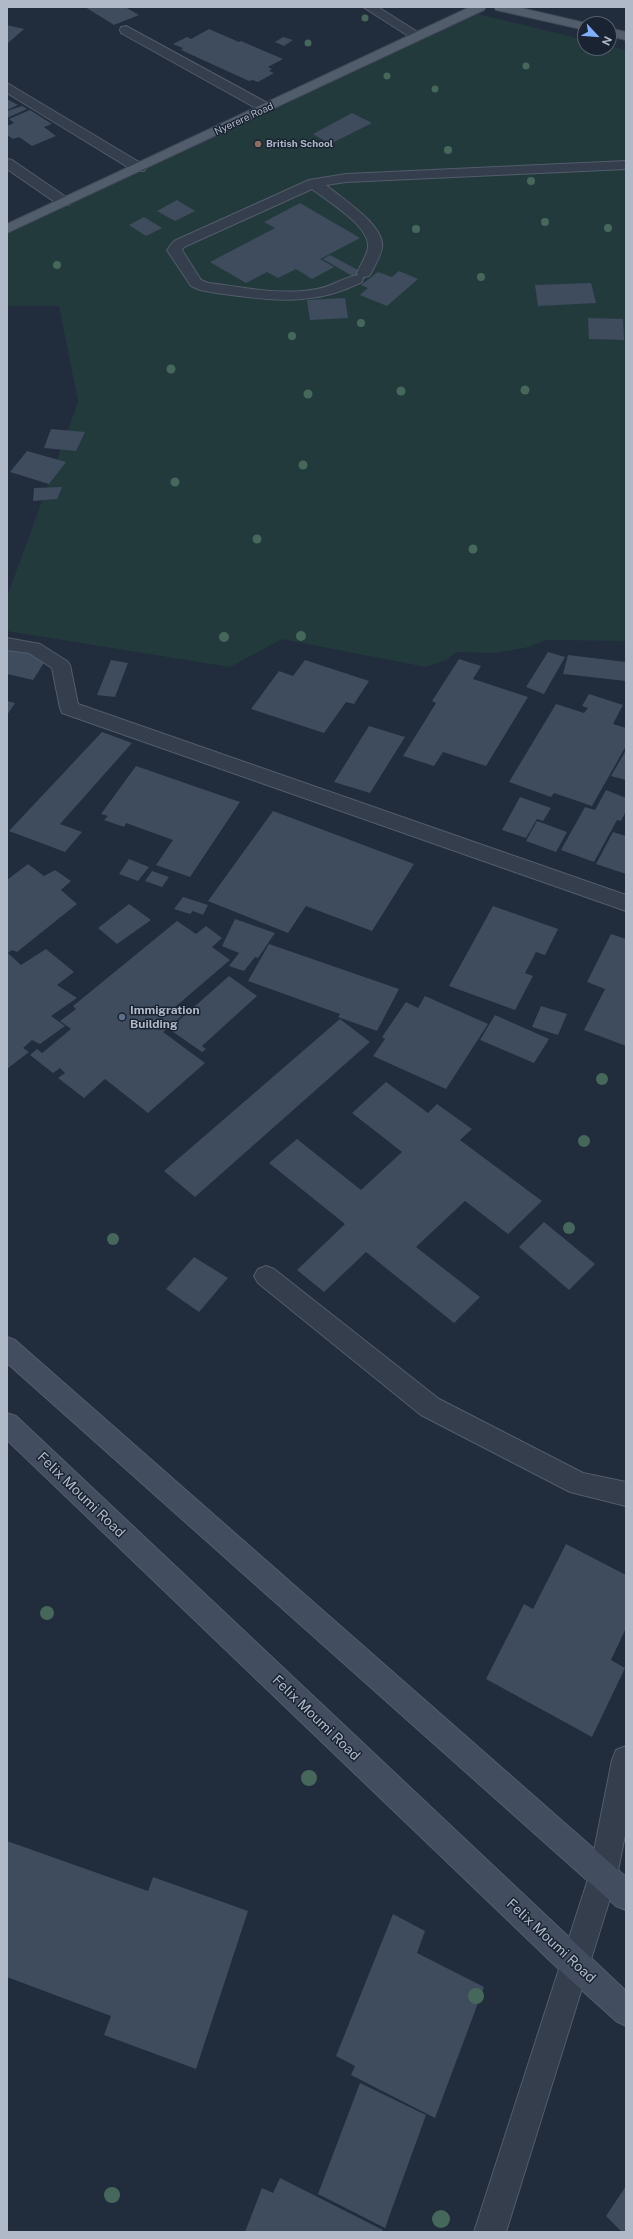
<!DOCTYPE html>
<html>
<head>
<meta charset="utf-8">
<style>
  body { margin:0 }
  #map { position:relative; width:633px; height:2239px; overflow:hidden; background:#212c3c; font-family:"Public Sans",sans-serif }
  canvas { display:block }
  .frame { position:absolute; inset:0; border:8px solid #b0b9c8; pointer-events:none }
  .north { position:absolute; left:577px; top:16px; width:40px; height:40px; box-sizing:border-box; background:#1a2331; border:1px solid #565f6d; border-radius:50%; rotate:116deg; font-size:11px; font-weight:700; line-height:16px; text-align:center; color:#b0b9c8 }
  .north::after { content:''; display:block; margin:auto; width:14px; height:18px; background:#7faffe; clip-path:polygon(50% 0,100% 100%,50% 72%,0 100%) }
</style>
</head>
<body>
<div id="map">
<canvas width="633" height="2239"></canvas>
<div class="frame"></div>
<div class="north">N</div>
</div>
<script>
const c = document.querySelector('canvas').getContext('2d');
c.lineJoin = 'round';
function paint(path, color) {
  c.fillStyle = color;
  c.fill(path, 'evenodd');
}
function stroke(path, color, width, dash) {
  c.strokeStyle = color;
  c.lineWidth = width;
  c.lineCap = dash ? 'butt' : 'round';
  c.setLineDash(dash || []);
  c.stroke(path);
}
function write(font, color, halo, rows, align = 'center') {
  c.font = font + ' "Public Sans",sans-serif';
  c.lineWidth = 3;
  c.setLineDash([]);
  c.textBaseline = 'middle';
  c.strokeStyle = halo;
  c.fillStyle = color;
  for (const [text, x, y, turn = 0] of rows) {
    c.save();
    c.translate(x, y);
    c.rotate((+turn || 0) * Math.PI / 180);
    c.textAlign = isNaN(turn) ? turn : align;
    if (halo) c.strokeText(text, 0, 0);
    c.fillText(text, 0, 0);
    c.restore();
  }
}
paint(new Path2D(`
  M 478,14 L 585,40 L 585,48 L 609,48 L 609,46 L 626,50 L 626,641 L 546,640 L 529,647 L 497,653 L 456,652 L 446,660 L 426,667 L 282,639 L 230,667 L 7,631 L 7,597 L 78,402 L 59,306 L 7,306 L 7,234 Z`), '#233a3d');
paint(new Path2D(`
  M 85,7 L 125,7 L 139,15 L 114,25 Z
  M 7,25 L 24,29 L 7,44 Z
  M 209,29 L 239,42 L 241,41 L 283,59 L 268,67 L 272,69 L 269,71 L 274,73 L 258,82 L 253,80 L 249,81 L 181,50 L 183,48 L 173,44 L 187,37 L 191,39 Z
  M 283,37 L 293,40 L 284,46 L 275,42 Z
  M 7,99 L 18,105 L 7,110 Z
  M 22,106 L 27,109 L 7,118 L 7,111 Z
  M 30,110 L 52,124 L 44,127 L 56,136 L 32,146 L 19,137 L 13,139 L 7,135 L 7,126 L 14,123 L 9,119 Z
  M 352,113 L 372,123 L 330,144 L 313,134 Z
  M 177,200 L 195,211 L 175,221 L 157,211 Z
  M 300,203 L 360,238 L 320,259 L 334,267 L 312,279 L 296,269 L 278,278 L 267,272 L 246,283 L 210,262 L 275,228 L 264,222 Z
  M 144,217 L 162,228 L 146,236 L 129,225 Z
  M 330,255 L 369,276 L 361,281 L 323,259 Z
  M 399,271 L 418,279 L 387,306 L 360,295 L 368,288 L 361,285 L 378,272 L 392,277 Z
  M 591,283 L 596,303 L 538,306 L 535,285 Z
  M 345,298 L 348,318 L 310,320 L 307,300 Z
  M 588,318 L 623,319 L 624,340 L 589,339 Z
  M 51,429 L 85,432 L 76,451 L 44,448 Z
  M 27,451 L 66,462 L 49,484 L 10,472 Z
  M 62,487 L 57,499 L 33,501 L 34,488 Z
  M 7,648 L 47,658 L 33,680 L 7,674 Z
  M 548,652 L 565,657 L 544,694 L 526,687 Z
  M 568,655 L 626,662 L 626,681 L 563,674 Z
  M 459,659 L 481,666 L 473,679 L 528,697 L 486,766 L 443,752 L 434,766 L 403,756 L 436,703 L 432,701 Z
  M 111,660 L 128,663 L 115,697 L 97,695 Z
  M 305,660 L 369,681 L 354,704 L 346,702 L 324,733 L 251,709 L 279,671 L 293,676 Z
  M 589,694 L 623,705 L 613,724 L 626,728 L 626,746 L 592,806 L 554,793 L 551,797 L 509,782 L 556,704 L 584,713 L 588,708 L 582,706 Z
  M 7,701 L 15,703 L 7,715 Z
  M 369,726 L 405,737 L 370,793 L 334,782 Z
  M 102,732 L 132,743 L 60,824 L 82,832 L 65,852 L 9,831 Z
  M 626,750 L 626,780 L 611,776 Z
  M 136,766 L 240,802 L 190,877 L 156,865 L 173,840 L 126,823 L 124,827 L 104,820 L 108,816 L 101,814 Z
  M 606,790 L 626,798 L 626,811 L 621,821 L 617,820 L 594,862 L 561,850 L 585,807 L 595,810 Z
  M 520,797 L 551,808 L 543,821 L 537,819 L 526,838 L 502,830 Z
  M 273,811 L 414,864 L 372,931 L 306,906 L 288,933 L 208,901 Z
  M 537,821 L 567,832 L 556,852 L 526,841 Z
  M 613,832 L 626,836 L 626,874 L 596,864 Z
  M 129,859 L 149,867 L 138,881 L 119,874 Z
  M 28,864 L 44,876 L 55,870 L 71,881 L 61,890 L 77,904 L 17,952 L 12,950 L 8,953 L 21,965 L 46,949 L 74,972 L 57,985 L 77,998 L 51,1016 L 65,1026 L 40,1044 L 32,1040 L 23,1048 L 29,1052 L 7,1069 L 7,880 Z
  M 152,871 L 169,877 L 162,887 L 145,881 Z
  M 183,897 L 208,905 L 203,915 L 193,911 L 190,914 L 174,909 Z
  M 129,904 L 151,920 L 117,944 L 98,928 Z
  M 493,906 L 558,929 L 545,955 L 536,952 L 525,973 L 533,976 L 515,1010 L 449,986 Z
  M 235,919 L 275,933 L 258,958 L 255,957 L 244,971 L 229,966 L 239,953 L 222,946 Z
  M 177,921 L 196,934 L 206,926 L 222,938 L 212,947 L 230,960 L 175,1007 L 184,1014 L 163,1032 L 205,1063 L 148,1113 L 105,1079 L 84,1098 L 58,1078 L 65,1073 L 60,1068 L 53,1073 L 30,1055 L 37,1049 L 42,1053 L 71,1029 L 60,1021 L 76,1009 L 73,1006 Z
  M 611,934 L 626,939 L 626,1046 L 584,1030 L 605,989 L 587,982 Z
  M 269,944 L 399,989 L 377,1031 L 338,1017 L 340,1014 L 248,981 Z
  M 229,976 L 257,996 L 202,1046 L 206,1049 L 202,1052 L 169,1029 Z
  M 425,996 L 488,1024 L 446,1089 L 373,1056 L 385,1039 L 382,1037 L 406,1002 L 418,1008 Z
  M 541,1006 L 567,1014 L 558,1035 L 532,1027 Z
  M 495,1015 L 549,1039 L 534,1063 L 480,1040 Z
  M 340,1019 L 370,1042 L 195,1197 L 164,1171 Z
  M 386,1082 L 428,1113 L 437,1104 L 472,1129 L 460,1140 L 542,1201 L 508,1234 L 465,1201 L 416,1247 L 480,1297 L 454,1323 L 366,1252 L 324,1292 L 297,1270 L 345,1224 L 269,1163 L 297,1139 L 361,1190 L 402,1152 L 352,1113 Z
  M 544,1222 L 595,1264 L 569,1290 L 519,1247 Z
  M 194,1257 L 228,1278 L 199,1312 L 166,1289 Z
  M 566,1544 L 626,1575 L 626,1628 L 611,1660 L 625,1668 L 592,1737 L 486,1679 L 524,1604 L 533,1609 Z
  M 7,1841 L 148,1891 L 153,1877 L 248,1911 L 196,2069 L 104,2035 L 111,2016 L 7,1977 Z
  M 393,1914 L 425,1931 L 417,1953 L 484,1987 L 435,2118 L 351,2075 L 355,2066 L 336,2056 Z
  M 360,2083 L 426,2115 L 385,2228 L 318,2194 Z
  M 280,2178 L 383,2230 L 382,2232 L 245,2232 L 262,2188 L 273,2193 Z
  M 626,2186 L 626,2232 L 622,2232 L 606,2216 Z`), '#3f4c5e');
const service = new Path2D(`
  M 126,26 L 271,105 L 273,108 L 266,112 L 261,111 L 121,33 L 120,30 L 121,27 Z
  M 7,83 L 144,165 L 146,168 L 144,171 L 134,171 L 7,93 Z
  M 626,161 L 626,169 L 346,182 L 326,185 C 341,198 385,225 382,247 C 381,256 375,265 371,273 L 369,276 L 363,277 L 362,282 C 320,303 285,302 239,296 C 226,294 213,293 200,290 L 191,286 L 167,250 L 174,241 L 309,180 L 346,174 ZM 312,189 C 327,201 370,226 368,247 C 367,256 360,265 357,273 L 358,275 C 344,277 331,287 317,289 C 281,296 244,287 208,283 L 201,280 L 182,250 L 184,247 Z
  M 266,1266 L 274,1269 L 439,1399 L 583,1473 L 626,1482 L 626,1506 L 570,1492 L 421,1415 L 258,1283 L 254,1276 L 258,1269 Z`);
const minor = new Path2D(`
  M 363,7 L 378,7 L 424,36 L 418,40 L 413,39 Z
  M 7,159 L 12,160 L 69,199 L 71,202 L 69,205 L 59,205 L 7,169 Z
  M 7,638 L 40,644 L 67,661 L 70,665 L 78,704 L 626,895 L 626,911 L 62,713 L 60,708 L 52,668 L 29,653 L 7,650 Z`);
const tertiary = new Path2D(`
  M 626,1746 L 626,1830 L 617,1876 L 506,2232 L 474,2232 L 589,1876 L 612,1760 L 616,1750 Z`);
const secondary = new Path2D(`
  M 7,1337 L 15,1340 L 626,1877 L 626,1910 L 616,1906 L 7,1363 Z
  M 7,1413 L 16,1416 L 626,1991 L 626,2026 L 616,2021 L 564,1974 L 7,1440 Z`);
const primary = new Path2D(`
  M 470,7 L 486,7 L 484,10 L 7,233 L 7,224 Z
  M 494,7 L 517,7 L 590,24 L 585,24 L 585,30 L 496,10 Z
  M 609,28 L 626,32 L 626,40 L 609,36 Z`);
stroke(service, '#535c6a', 2);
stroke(minor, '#535c6a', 2);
stroke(tertiary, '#535c6a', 2);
stroke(secondary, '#535c6a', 2);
stroke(primary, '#3e4755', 2);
paint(service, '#353e4c');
paint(minor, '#353e4c');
paint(tertiary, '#353e4c');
paint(secondary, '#424d5f');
paint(primary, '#525d6c');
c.fillStyle = '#46685a';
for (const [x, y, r] of [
  [365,18,3.5],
  [308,43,3.5],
  [526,66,3.5],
  [387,76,3.5],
  [435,89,3.5],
  [448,150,4],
  [531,181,4],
  [545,222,4],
  [608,228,4],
  [416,229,4],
  [57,265,4],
  [481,277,4],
  [361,323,4],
  [292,336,4],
  [171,369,4.5],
  [525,390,4.5],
  [401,391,4.5],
  [308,394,4.5],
  [303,465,4.5],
  [175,482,4.5],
  [257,539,4.5],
  [473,549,4.5],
  [301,636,5],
  [224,637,5],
  [602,1079,6],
  [584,1141,6],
  [569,1228,6],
  [113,1239,6],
  [47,1613,7],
  [309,1778,8],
  [476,1996,8],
  [112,2195,8],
  [441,2219,9]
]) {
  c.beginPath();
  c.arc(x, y, r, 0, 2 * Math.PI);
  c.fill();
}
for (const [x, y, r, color] of [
  [258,144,4,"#8d6e63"],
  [122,1017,4,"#5c6f8a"]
]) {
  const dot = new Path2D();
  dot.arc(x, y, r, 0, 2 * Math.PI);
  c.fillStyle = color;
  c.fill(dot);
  stroke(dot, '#1a2331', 1.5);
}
write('10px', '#b0b9c8', '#1a2331', [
  ["Nyerere Road",244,119,-25]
]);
write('bold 10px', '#b0b9c8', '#1a2331', [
  ["British School",266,144]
], 'left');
write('bold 12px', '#b0b9c8', '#1a2331', [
  ["Immigration",130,1010],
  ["Building",130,1024]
], 'left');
write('14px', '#b0b9c8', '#1a2331', [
  ["Felix Moumi Road",81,1495,44],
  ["Felix Moumi Road",316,1718,44],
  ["Felix Moumi Road",551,1941,43]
]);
</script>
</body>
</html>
